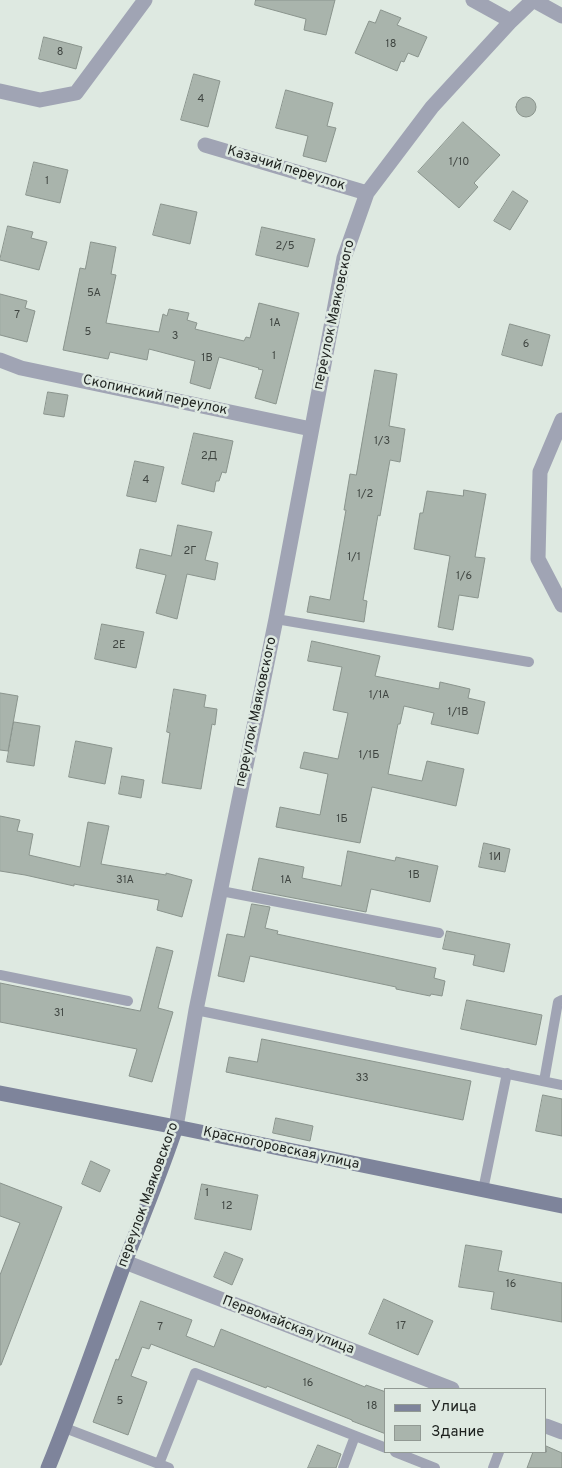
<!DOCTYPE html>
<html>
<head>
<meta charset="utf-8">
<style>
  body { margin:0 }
  #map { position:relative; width:562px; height:1468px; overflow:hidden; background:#dee9e1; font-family:Overpass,sans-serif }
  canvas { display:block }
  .legend { position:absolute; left:384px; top:1388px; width:162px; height:65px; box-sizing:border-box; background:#dee9e1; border:1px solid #919993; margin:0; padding:6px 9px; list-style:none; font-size:15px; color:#1d211e }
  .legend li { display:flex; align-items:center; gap:10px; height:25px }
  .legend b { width:25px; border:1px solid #919993 }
</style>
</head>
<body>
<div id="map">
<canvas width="562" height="1468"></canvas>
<ul class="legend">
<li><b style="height:6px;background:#7e849b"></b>Улица</li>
<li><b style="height:14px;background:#a9b4ac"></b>Здание</li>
</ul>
</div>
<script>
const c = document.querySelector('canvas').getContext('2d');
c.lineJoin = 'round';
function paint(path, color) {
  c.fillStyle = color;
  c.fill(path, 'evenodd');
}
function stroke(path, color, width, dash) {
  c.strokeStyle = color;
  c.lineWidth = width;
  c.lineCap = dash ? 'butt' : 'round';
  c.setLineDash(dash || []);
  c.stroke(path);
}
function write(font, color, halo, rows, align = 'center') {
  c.font = font + ' Overpass,sans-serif';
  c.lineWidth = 5;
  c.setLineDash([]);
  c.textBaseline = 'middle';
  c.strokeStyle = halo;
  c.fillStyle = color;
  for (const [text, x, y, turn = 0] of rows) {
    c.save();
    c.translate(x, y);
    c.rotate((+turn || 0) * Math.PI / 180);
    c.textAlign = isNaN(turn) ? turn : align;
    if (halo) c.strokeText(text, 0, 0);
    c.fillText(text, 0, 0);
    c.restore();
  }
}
const building = new Path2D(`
  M 256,0 L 335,0 L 326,35 L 304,30 L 306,19 L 255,5 Z
  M 381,10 L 401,18 L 397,25 L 427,37 L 418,57 L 408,53 L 404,62 L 401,61 L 397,71 L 355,53 L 369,21 L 375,23 Z
  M 44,37 L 82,47 L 76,69 L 39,59 Z
  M 194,74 L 220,81 L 208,127 L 181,120 Z
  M 286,90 L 333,103 L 327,126 L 336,128 L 326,162 L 303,156 L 308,136 L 276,128 Z
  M516 107a10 10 0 1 1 20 0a10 10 0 1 1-20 0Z
  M 463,122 L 500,155 L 474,183 L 478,187 L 459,208 L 418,172 Z
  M 34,162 L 68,170 L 60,203 L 26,195 Z
  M 513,191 L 528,201 L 510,230 L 494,221 Z
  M 161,204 L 197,212 L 190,244 L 153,235 Z
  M 8,226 L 33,232 L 31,238 L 47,242 L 39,270 L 0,260 Z
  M 262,227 L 315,239 L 308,267 L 256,255 Z
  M 91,242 L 116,247 L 111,274 L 116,275 L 106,323 L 159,332 L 163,314 L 167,316 L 169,309 L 189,313 L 187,320 L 197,323 L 195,329 L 244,341 L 246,337 L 250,338 L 259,303 L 299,313 L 276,404 L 255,398 L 263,370 L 258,369 L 259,368 L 219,357 L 210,389 L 190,383 L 195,361 L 149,349 L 147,360 L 110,352 L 108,359 L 63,350 L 80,268 L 85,269 Z
  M 0,294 L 27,301 L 25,308 L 35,311 L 27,342 L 0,335 Z
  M 510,324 L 550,335 L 542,366 L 502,355 Z
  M 375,370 L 397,374 L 389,426 L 405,429 L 400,462 L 390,460 L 380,516 L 378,515 L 363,600 L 367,601 L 364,622 L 307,612 L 310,596 L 330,600 L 346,510 L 344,510 L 350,474 L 356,475 Z
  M 48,392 L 68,395 L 64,417 L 44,414 Z
  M 194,433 L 233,441 L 226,473 L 222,472 L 219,481 L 216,481 L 214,492 L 182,484 Z
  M 135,461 L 164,467 L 156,502 L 127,496 Z
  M 464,490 L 486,494 L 475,557 L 485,558 L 478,598 L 459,595 L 453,630 L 438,627 L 450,556 L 414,549 L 420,513 L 423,513 L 427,491 L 463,496 Z
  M 178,525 L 212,532 L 205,560 L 218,563 L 215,580 L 187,574 L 177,619 L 156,613 L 166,575 L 136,568 L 140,549 L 171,556 Z
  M 102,624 L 144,632 L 136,668 L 95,659 Z
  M 312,641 L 380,656 L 375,676 L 439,689 L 440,682 L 470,689 L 468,698 L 485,702 L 478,734 L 431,724 L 434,713 L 404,706 L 400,724 L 398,724 L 388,774 L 422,781 L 427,761 L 464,769 L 456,806 L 372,787 L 360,843 L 276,827 L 280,807 L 320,815 L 328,774 L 300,768 L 304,752 L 338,759 L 348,713 L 333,710 L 342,667 L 308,661 Z
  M 174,689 L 206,695 L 204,707 L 217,709 L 215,725 L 212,724 L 201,789 L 162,783 L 170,733 L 167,732 Z
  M 0,693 L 18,696 L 8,751 L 0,750 Z
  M 14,722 L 40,726 L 34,766 L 7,762 Z
  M 76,741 L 112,748 L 105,784 L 69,777 Z
  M 122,776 L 144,780 L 141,798 L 119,794 Z
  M 0,816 L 20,820 L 17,831 L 33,834 L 29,855 L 80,867 L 88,822 L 109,826 L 101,864 L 166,875 L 166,873 L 192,880 L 182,917 L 157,910 L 159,900 L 74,884 L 74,886 L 25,875 L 0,871 Z
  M 484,843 L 510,849 L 505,872 L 479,867 Z
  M 348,851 L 395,861 L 396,857 L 438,866 L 430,902 L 371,889 L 366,912 L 252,890 L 259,858 L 304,867 L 302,878 L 341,886 Z
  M 252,904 L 270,907 L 265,928 L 278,931 L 277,934 L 436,968 L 434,978 L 445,981 L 442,996 L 431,994 L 430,996 L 396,989 L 396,987 L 250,956 L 244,982 L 218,976 L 227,934 L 244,937 Z
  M 447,931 L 510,944 L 504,972 L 473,965 L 475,955 L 443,949 Z
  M 157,947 L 173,951 L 158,1008 L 173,1012 L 152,1082 L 129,1076 L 137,1049 L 0,1022 L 0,983 L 140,1011 Z
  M 467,1000 L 542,1015 L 536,1045 L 461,1029 Z
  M 262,1039 L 471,1081 L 463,1120 L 226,1072 L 229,1057 L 257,1062 Z
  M 543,1095 L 562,1099 L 562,1136 L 536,1131 Z
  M 276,1118 L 313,1126 L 310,1141 L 273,1133 Z
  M 91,1161 L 110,1170 L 100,1192 L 82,1184 Z
  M 0,1183 L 62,1207 L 1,1365 L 0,1365 L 0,1275 L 20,1223 L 0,1216 Z
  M 202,1184 L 258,1195 L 251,1230 L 195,1219 Z
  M 466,1245 L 502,1251 L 498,1271 L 562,1283 L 562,1322 L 491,1309 L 494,1292 L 459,1287 Z
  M 225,1252 L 243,1259 L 232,1285 L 214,1277 Z
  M 384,1299 L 433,1321 L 418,1355 L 369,1334 Z
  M 141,1301 L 192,1320 L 186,1336 L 214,1347 L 221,1329 L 365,1387 L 366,1385 L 386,1392 L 386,1434 L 352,1421 L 352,1420 L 267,1386 L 266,1388 L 151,1344 L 149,1349 L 142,1347 L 131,1376 L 147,1382 L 128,1435 L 93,1422 L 116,1359 L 118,1360 Z
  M 318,1445 L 341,1454 L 336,1468 L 308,1468 Z
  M 546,1446 L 562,1453 L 562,1468 L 527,1468 L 533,1452 L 546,1452 Z`);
paint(building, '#a9b4ac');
stroke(building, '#8a948d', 1);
stroke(new Path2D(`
  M 276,619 L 529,662
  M 221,891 L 439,933
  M 0,975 L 128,1001
  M 196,1010 L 562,1085
  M 544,1081 L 558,1002 L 562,1000
  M 483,1190 L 507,1073
  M 65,1428 L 159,1464
  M 395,1452 L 435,1468
  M 169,1468 L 159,1464 L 195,1373 L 386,1448
  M 343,1468 L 355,1436
  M 493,1468 L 499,1452`), '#a0a4b4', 10);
stroke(new Path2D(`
  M 473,0 L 511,21
  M 533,0 L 562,16
  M 0,91 L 40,100 L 76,93 L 145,0
  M 205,145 L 367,193
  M 0,360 L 21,368 L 311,429
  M 562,420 L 540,472 L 538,559 L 562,605
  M 176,1127 L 196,1010 L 276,619 L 344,258 L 367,193 L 432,107 L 511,21 L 533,0
  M 125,1262 L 452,1389
  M 546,1426 L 562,1432`), '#a0a4b4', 15);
stroke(new Path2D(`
  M 0,1093 L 176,1127 L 562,1206
  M 48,1468 C 76,1400 99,1331 125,1262 C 142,1217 161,1173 176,1127`), '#7e849b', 15);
write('11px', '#404642', null, [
  ["18",391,45],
  ["8",60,53],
  ["4",201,100],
  ["1/10",459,163],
  ["1",47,182],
  ["2/5",285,247],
  ["5А",94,294],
  ["7",17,316],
  ["1А",275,324],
  ["5",88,333],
  ["3",175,337],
  ["6",526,345],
  ["1",274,357],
  ["1В",207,359],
  ["1/3",382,442],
  ["2Д",209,457],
  ["4",146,481],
  ["1/2",365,495],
  ["2Г",190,552],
  ["1/1",354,558],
  ["1/6",464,577],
  ["2Е",119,646],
  ["1/1А",379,696],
  ["1/1В",458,713],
  ["1/1Б",369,756],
  ["1Б",342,820],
  ["1И",495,858],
  ["1В",414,876],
  ["31А",125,881],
  ["1А",286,881],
  ["31",59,1014],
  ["33",362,1079],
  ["1",207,1194],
  ["12",227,1207],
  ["16",511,1285],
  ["17",401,1327],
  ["7",160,1328],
  ["16",308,1384],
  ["5",120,1402],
  ["18",372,1407]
]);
write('14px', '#1d211e', '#dee9e1', [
  ["Казачий переулок",286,169,17],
  ["переулок Маяковского",335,315,-78],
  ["Скопинский переулок",155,396,12],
  ["переулок Маяковского",257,712,-78],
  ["Красногоровская улица",281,1149,12],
  ["переулок Маяковского",149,1195,-70],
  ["Первомайская улица",288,1326,21]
]);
</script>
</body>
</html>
